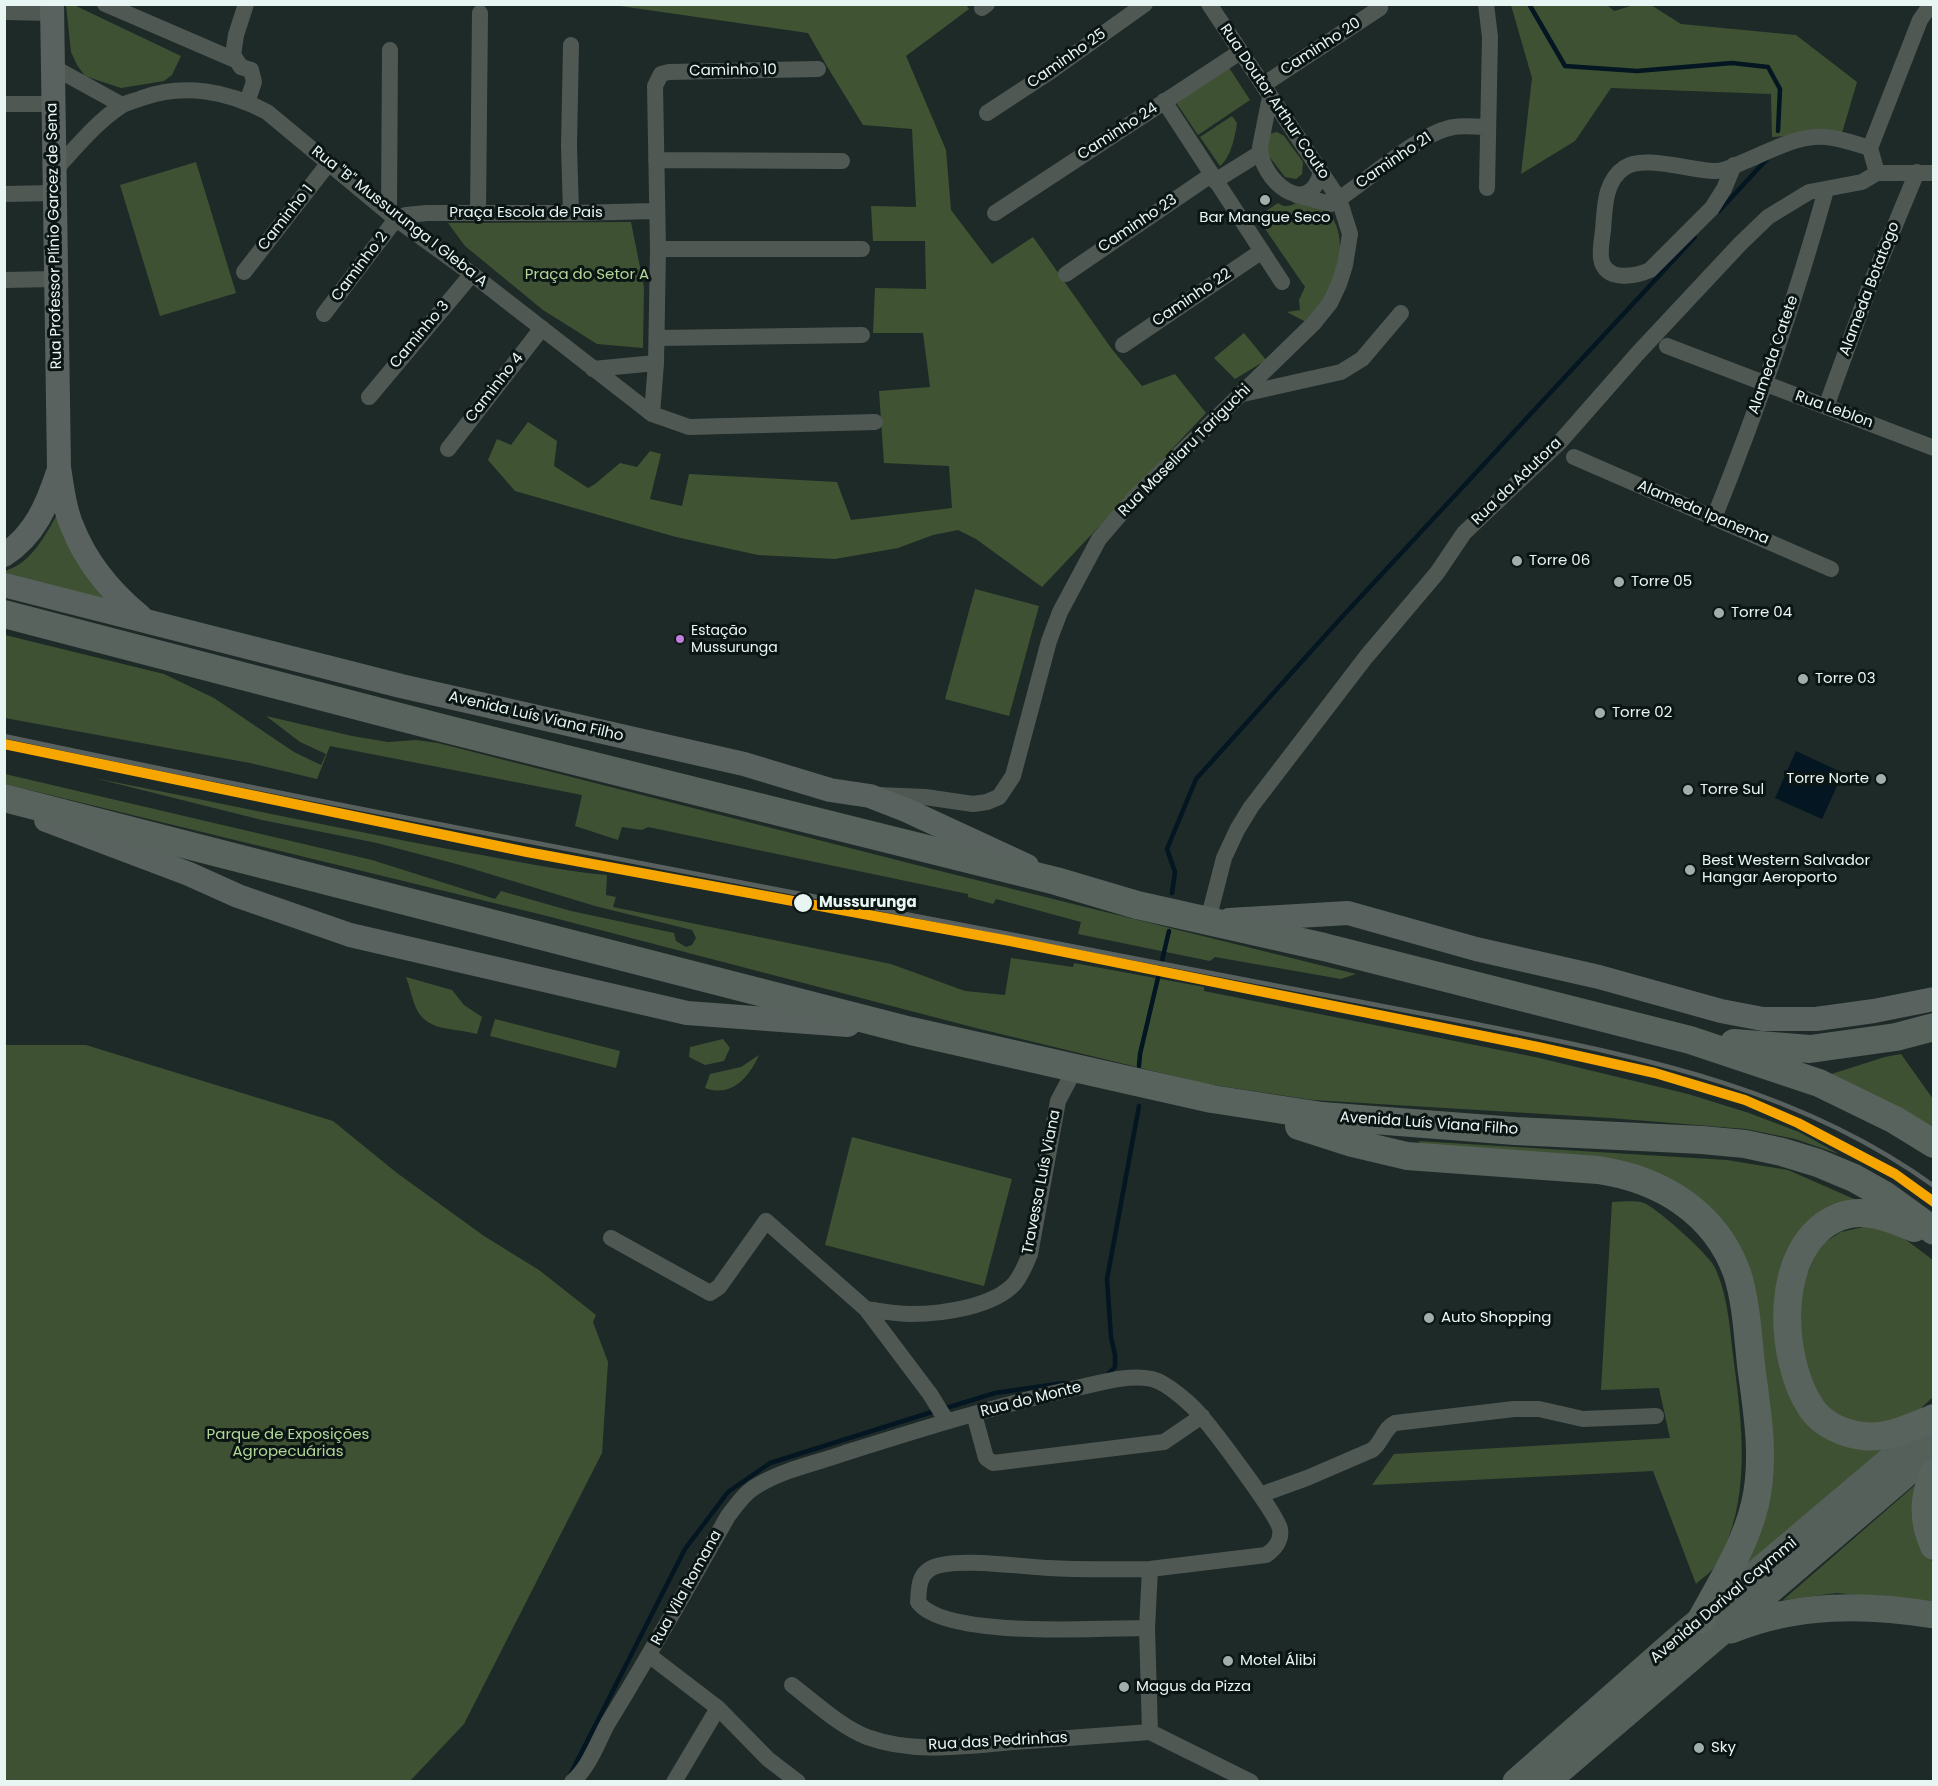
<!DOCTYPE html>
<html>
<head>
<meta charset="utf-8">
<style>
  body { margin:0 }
  #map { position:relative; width:1938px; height:1786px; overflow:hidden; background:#1e2a28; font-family:Poppins,sans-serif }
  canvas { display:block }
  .frame { position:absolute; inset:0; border:6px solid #e8f6f3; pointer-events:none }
</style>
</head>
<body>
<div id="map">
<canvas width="1938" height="1786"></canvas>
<div class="frame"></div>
</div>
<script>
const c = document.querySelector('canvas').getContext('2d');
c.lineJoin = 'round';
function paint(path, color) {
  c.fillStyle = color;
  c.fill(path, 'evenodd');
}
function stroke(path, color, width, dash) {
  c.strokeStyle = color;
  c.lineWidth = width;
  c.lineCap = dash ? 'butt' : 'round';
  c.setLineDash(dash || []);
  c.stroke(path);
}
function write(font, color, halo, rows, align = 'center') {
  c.font = font + ' Poppins,sans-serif';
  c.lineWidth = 6;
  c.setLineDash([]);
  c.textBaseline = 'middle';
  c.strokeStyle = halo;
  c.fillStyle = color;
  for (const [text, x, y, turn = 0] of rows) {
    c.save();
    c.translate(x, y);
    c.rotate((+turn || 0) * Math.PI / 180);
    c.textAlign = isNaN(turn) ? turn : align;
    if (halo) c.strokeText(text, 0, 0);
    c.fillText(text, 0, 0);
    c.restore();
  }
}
paint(new Path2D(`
  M 66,5 L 74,5 L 181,56 L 172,75 L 164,81 L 121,88 L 85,76 L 77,65 L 71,52 Z
  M 1511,5 L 1607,5 L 1614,11 L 1634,5 L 1651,5 L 1681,24 L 1796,35 L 1857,82 L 1842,133 L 1772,137 L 1771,94 L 1611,88 L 1575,141 L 1521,174 L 1532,78 Z
  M 1228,66 L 1250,100 L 1198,135 L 1175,101 Z
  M 1232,116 L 1237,123 C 1235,137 1231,157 1220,166 L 1200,137 Z
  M 1277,132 L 1284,136 L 1303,162 L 1302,174 L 1296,179 L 1285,177 L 1265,151 L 1269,134 Z
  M 196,162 L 236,293 L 160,316 L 120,185 Z
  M 1278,203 C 1285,208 1290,206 1296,203 C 1305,205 1316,206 1323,210 C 1347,222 1341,266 1332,287 C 1326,301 1315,314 1307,326 L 1304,321 L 1287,312 L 1300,310 L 1299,300 L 1305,287 L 1257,217 Z
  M 631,222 L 644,287 L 643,348 L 597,344 L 543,310 L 465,246 L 448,223 Z
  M 59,511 L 113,604 L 5,575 L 5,571 C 32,563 46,534 59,511 Z
  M 975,589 L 1039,606 L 1009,716 L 945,699 Z
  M 5,635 L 164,674 L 214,698 L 294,752 L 321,765 L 326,754 L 300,742 L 266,716 L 352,736 L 388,742 L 416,740 L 438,743 L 940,871 L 1356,974 L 1341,979 L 1215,957 L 1210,961 L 1078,934 L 1081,922 L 996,899 L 993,904 L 968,897 L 968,894 L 648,827 L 642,830 L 622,827 L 618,840 L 575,826 L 582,795 L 330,746 L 317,779 L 250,763 L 5,718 Z
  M 5,774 L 372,860 L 495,899 L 501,891 L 571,911 L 674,933 L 676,941 L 686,947 L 692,945 L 696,938 L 692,930 L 595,906 L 460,865 L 377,843 L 262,820 L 94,778 C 217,802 340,829 464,852 C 512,860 559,871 607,875 L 606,895 L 616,897 L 613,907 L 891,964 L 965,991 L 1005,995 L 1011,958 L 1073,967 L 1074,963 L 1204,987 L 1204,991 L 1535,1057 L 1688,1094 L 1749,1113 L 1799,1132 L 1839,1154 L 1795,1139 L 1746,1129 L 1610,1118 L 1313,1100 L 1207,1084 L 976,1028 L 543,915 L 5,784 Z
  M 406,977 L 452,990 L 464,1005 L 482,1017 L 477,1034 C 457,1028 428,1032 417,1010 C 412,1000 410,987 406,977 Z
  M 495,1019 L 620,1051 L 616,1068 L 490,1036 Z
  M 723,1039 L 730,1048 L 724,1061 L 705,1065 L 689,1057 L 690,1047 Z
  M 5,1045 L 86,1045 L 333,1121 L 397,1173 L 484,1236 L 539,1270 L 596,1315 L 593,1322 L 608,1362 L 602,1453 L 464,1724 L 410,1781 L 5,1781 Z
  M 1901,1054 L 1933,1099 L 1933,1133 L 1825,1076 L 1885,1057 Z
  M 759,1055 C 749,1077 732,1098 705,1088 L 710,1074 L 741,1067 Z
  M 852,1137 L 1012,1179 L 984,1286 L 825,1245 Z
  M 1418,1141 L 1727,1160 L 1788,1170 L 1870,1206 L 1798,1241 L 1796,1396 L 1890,1444 L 1736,1573 L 1756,1532 L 1749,1282 L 1672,1182 L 1424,1146 Z
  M 1612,1202 C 1621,1202 1635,1200 1644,1203 C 1657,1208 1708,1254 1714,1266 C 1727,1291 1730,1328 1733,1355 C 1742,1425 1753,1500 1716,1565 C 1712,1572 1702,1578 1696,1584 L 1653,1471 L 1372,1485 L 1394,1454 L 1670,1438 L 1659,1388 L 1601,1390 Z
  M 1873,1225 L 1890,1228 L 1933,1260 L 1933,1397 L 1906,1422 L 1870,1430 L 1815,1402 L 1793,1308 L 1819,1246 L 1841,1232 Z
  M 1921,1480 L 1924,1550 L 1933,1563 L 1933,1606 L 1868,1596 L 1837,1593 L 1783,1600 Z`), '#3f5133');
paint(new Path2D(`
  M 613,5 L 966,5 L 969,9 L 906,56 L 946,150 L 951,210 L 992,264 L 1033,237 L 1111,348 L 1142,386 L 1175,374 L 1206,413 L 1042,587 L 976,539 L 958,530 L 933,535 L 898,548 L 835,559 L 758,555 L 676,537 L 515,491 L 488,460 L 497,439 L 511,445 L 528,422 L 557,441 L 554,466 L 588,488 L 595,484 L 620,463 L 637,467 L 650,451 L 661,454 L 650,499 L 682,506 L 689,474 L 837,482 L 851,520 L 952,508 L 949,466 L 884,463 L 879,391 L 930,387 L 923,333 L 873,333 L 875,288 L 926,289 L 925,241 L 873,241 L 871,206 L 916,207 L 912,129 L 863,125 L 828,68 L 808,33 Z
  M 1244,333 L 1266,360 L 1235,379 L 1214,358 Z`), '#405433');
paint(new Path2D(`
  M 1796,751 L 1843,773 L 1822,819 L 1775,798 Z`), '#031621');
stroke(new Path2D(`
  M 1529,4 L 1565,66 L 1637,71 L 1732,63 L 1768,67 L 1780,89 L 1778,131
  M 1719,211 L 1768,158
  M 1172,893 L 1175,872 L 1167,849 L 1196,779 L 1341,618 L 1695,237
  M 1139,1066 L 1140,1054 L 1169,931
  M 1107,1375 L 1115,1367 L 1115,1355 L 1111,1337 L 1107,1279 L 1139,1106
  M 943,1409 L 995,1393 L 1064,1383
  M 570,1775 L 685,1549 L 728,1492 L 770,1463 L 935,1411`), '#031621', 4.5);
stroke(new Path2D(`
  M 105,4 L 235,60
  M 246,4 L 236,35 L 233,55 L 241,67 L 251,70 L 254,82 L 247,102
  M 1486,4 L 1490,37 L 1487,188
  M 982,8 L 987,4
  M 4,12 L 52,13
  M 53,67 L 122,105
  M 1263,85 L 1380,8
  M 1270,97 L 1260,147 C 1260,179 1308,221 1321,172
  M 1164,101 L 1282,282
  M 4,104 L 53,104
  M 987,113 L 1051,71 L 1145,4
  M 1870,148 L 1920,20 L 1927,10 L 1934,9
  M 656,160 L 842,161
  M 1734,165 L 1724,189 L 1712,208 L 1650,270 C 1634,277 1604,282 1601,258 C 1600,249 1602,239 1603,230 C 1605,208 1604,182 1624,168 C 1643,154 1691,171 1714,171 C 1725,172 1737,164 1748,160 C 1772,150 1800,134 1826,137 C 1840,138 1856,144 1870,148 L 1877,173
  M 54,171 C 75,149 95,123 121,106 C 127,102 135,101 142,98 C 184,83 228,91 267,112 L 396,219 L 472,274 L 652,414 L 689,427 L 875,422
  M 1215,181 L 1260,153
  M 4,194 L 54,193
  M 1296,195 L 1331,204 C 1363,185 1419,132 1454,127 C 1464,125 1476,127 1487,127
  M 389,213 L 390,50
  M 478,213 L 480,13
  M 571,213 L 569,146 L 571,45
  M 995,213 L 1240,52
  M 658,249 L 862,249
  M 244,272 L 328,164
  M 1066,274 L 1211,175
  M 4,280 L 55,279
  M 324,314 L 396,219 L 406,215 L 427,213 L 571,213 L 656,211
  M 658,338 L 862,335
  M 1123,345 L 1262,251
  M 1667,346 L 1934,448
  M 593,369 L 656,363 L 658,249 L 655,86 L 661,74 L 669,72 L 818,69
  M 1243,394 L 1341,372 L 1362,359 L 1401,313
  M 369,397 L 472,274
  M 1826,407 L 1869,288 L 1917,172
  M 652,414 L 656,363
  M 448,449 L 542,328
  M 1574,457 L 1831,569
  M 1714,518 C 1757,411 1795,302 1826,190
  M 878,795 L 925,797 L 973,804 L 987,802 L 999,797 L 1013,776 L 1049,641 L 1060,612 L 1099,539 L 1136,496 L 1314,323 L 1330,303 L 1339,284 L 1345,265 L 1350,234 L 1339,199 L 1209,4
  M 1208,920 L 1224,858 L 1237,830 L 1251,807 L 1366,657 L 1437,573 L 1464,533 L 1559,443 L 1638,353 L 1740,244 L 1768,217 L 1809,192 L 1862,182 L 1877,173 L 1934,173
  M 611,1238 L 710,1293 L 719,1287 L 766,1221 L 866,1309 L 930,1394 L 946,1420
  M 866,1309 C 881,1311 896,1314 911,1314 C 942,1314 994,1307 1015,1283 C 1022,1274 1026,1264 1030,1254 L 1058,1101 L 1075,1069
  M 974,1414 L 986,1458 L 993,1463 L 1164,1442 L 1202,1416
  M 1260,1495 L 1307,1478 L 1372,1450 C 1382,1443 1384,1428 1395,1423 L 1514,1409 L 1539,1409 L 1583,1419 L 1656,1416
  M 1147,1628 C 1101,1628 944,1639 918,1602 C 919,1590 918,1576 930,1569 C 950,1556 1023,1567 1049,1568 C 1082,1570 1116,1569 1150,1569
  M 650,1656 L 718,1708 L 768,1759 L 798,1782
  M 792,1685 C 814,1702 841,1727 867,1737 C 913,1754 965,1746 1013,1742 C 1059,1739 1105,1735 1150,1732
  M 1150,1732 L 1251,1782
  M 572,1782 C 590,1766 597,1743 608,1723 C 650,1655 689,1585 728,1516 C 737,1504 746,1491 760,1484 C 786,1469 817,1463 845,1453 C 921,1429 998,1405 1076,1388 C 1101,1383 1127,1374 1152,1379 C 1168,1383 1192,1405 1202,1417 C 1215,1432 1277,1514 1280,1529 C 1282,1540 1275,1549 1266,1555 L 1150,1569 L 1147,1628 L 1150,1732
  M 674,1782 L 718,1708`), '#505854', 16);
stroke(new Path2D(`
  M 52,4 L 59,467 C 62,486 64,508 72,526 C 86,562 111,592 140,616
  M 4,555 C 35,535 47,505 58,472
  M 4,585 L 401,686 L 744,764 L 830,790 L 870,796 L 906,810 L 1027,866
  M 46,820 L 189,874 L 238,896 L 350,935 L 687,1013 L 848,1025
  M 1229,920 L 1348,913 L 1476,949 L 1599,977 L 1721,1011 L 1763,1019 L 1816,1019 L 1874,1011 L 1934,999`), '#59625e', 24);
stroke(new Path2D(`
  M 1731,1630 C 1797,1603 1865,1604 1934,1615
  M 1516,1782 L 1676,1641 L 1934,1423
  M 1546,1782 L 1934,1450`), '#55605b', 27);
stroke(new Path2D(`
  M 4,614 L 446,729 L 1056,881 L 1137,905 L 1324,947 L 1690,1040 L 1819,1083 L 1895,1120 L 1934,1144
  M 4,798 L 911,1031 L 1212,1099 L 1322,1116 L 1515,1131 L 1702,1140 L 1745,1144 L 1782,1152 L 1818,1163 L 1854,1178 L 1886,1196 L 1934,1231
  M 1734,1043 L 1810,1049 L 1896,1037 L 1934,1027
  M 1299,1126 L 1352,1143 L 1407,1156 L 1598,1170 C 1660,1179 1715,1212 1737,1273 C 1747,1303 1748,1342 1752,1373 C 1758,1416 1765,1461 1755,1504 C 1745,1546 1721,1583 1701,1620
  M 1914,1228 C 1891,1218 1864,1207 1839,1217 C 1772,1244 1778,1360 1812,1409 C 1823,1425 1845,1434 1863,1436 C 1888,1439 1911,1427 1934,1418
  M 1934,1473 C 1923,1497 1923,1522 1934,1546`), '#58635e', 28);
stroke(new Path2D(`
  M 4,736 C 376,815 750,883 1122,956 C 1240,979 1358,1001 1476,1024 C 1638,1057 1796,1086 1934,1186
  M 1515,1039 L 1538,1047`), '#59615e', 4.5);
stroke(new Path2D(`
  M 4,744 L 527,852 L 1010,941 L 1538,1047 L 1655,1073 L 1745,1100 L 1798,1123 L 1895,1174 L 1934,1202`), '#f7a600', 10);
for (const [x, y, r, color] of [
  [1265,200,6,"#a1afac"],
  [1517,561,6,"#a1afac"],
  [1619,582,6,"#a1afac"],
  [1719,613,6,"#a1afac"],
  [680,639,5,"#c07fdc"],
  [1803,679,6,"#a1afac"],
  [1600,713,6,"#a1afac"],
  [1881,779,6,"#a1afac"],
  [1688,790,6,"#a1afac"],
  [1690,870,6,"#a1afac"],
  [803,903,10,"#e8f6f3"],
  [1429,1318,6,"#a1afac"],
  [1228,1661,6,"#a1afac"],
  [1124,1687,6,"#a1afac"],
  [1699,1748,6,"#a1afac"]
]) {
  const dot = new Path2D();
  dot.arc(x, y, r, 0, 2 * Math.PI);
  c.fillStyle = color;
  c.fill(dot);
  stroke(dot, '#0b1514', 2);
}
write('14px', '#e8f6f3', '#0b1514', [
  ["Estação",691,631],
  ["Mussurunga",691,648]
], 'left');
write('15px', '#e8f6f3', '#0b1514', [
  ["Caminho 20",1321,47,-33],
  ["Caminho 25",1067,59,-35],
  ["Caminho 10",733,71,-1],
  ["Rua Doutor Arthur Couto",1274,102,56],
  ["Caminho 24",1118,132,-33],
  ["Caminho 21",1394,161,-34],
  ["Praça Escola de Pais",526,213],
  ["Rua \"B\" Mussurunga I Gleba A",399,217,38],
  ["Caminho 1",286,218,-52],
  ["Caminho 23",1138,224,-34],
  ["Rua Professor Plínio Garcez de Sena",55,236,-91],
  ["Caminho 2",360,267,-53],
  ["Alameda Botatogo",1870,289,-69],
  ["Caminho 22",1192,298,-34],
  ["Caminho 3",420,335,-50],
  ["Alameda Catete",1774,355,-71],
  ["Caminho 4",495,388,-52],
  ["Rua Leblon",1834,410,20],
  ["Rua Maseliaru Tariguchi",1185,451,-45],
  ["Rua da Adutora",1517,482,-44],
  ["Alameda Ipanema",1703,513,23],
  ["Avenida Luís Viana Filho",536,717,13],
  ["Avenida Luís Viana Filho",1429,1124,4],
  ["Travessa Luís Viana",1042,1182,-79],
  ["Rua do Monte",1031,1400,-14],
  ["Rua Vila Romana",687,1588,-61],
  ["Avenida Dorival Caymmi",1724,1601,-40],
  ["Rua das Pedrinhas",998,1742,-3]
]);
write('15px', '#e8f6f3', '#0b1514', [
  ["Bar Mangue Seco",1265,218,"center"],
  ["Torre 06",1529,561],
  ["Torre 05",1631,582],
  ["Torre 04",1731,613],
  ["Torre 03",1815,679],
  ["Torre 02",1612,713],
  ["Torre Norte",1869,779,"right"],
  ["Torre Sul",1700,790],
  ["Best Western Salvador",1702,861],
  ["Hangar Aeroporto",1702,878],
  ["Auto Shopping",1441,1318],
  ["Motel Álibi",1240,1661],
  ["Magus da Pizza",1136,1687],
  ["Sky",1711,1748]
], 'left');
write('15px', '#b3d798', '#0b1514', [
  ["Praça do Setor A",587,275],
  ["Parque de Exposições",288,1435],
  ["Agropecuárias",288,1452]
]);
write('bold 15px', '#e8f6f3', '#0b1514', [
  ["Mussurunga",819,903]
], 'left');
</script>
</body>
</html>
